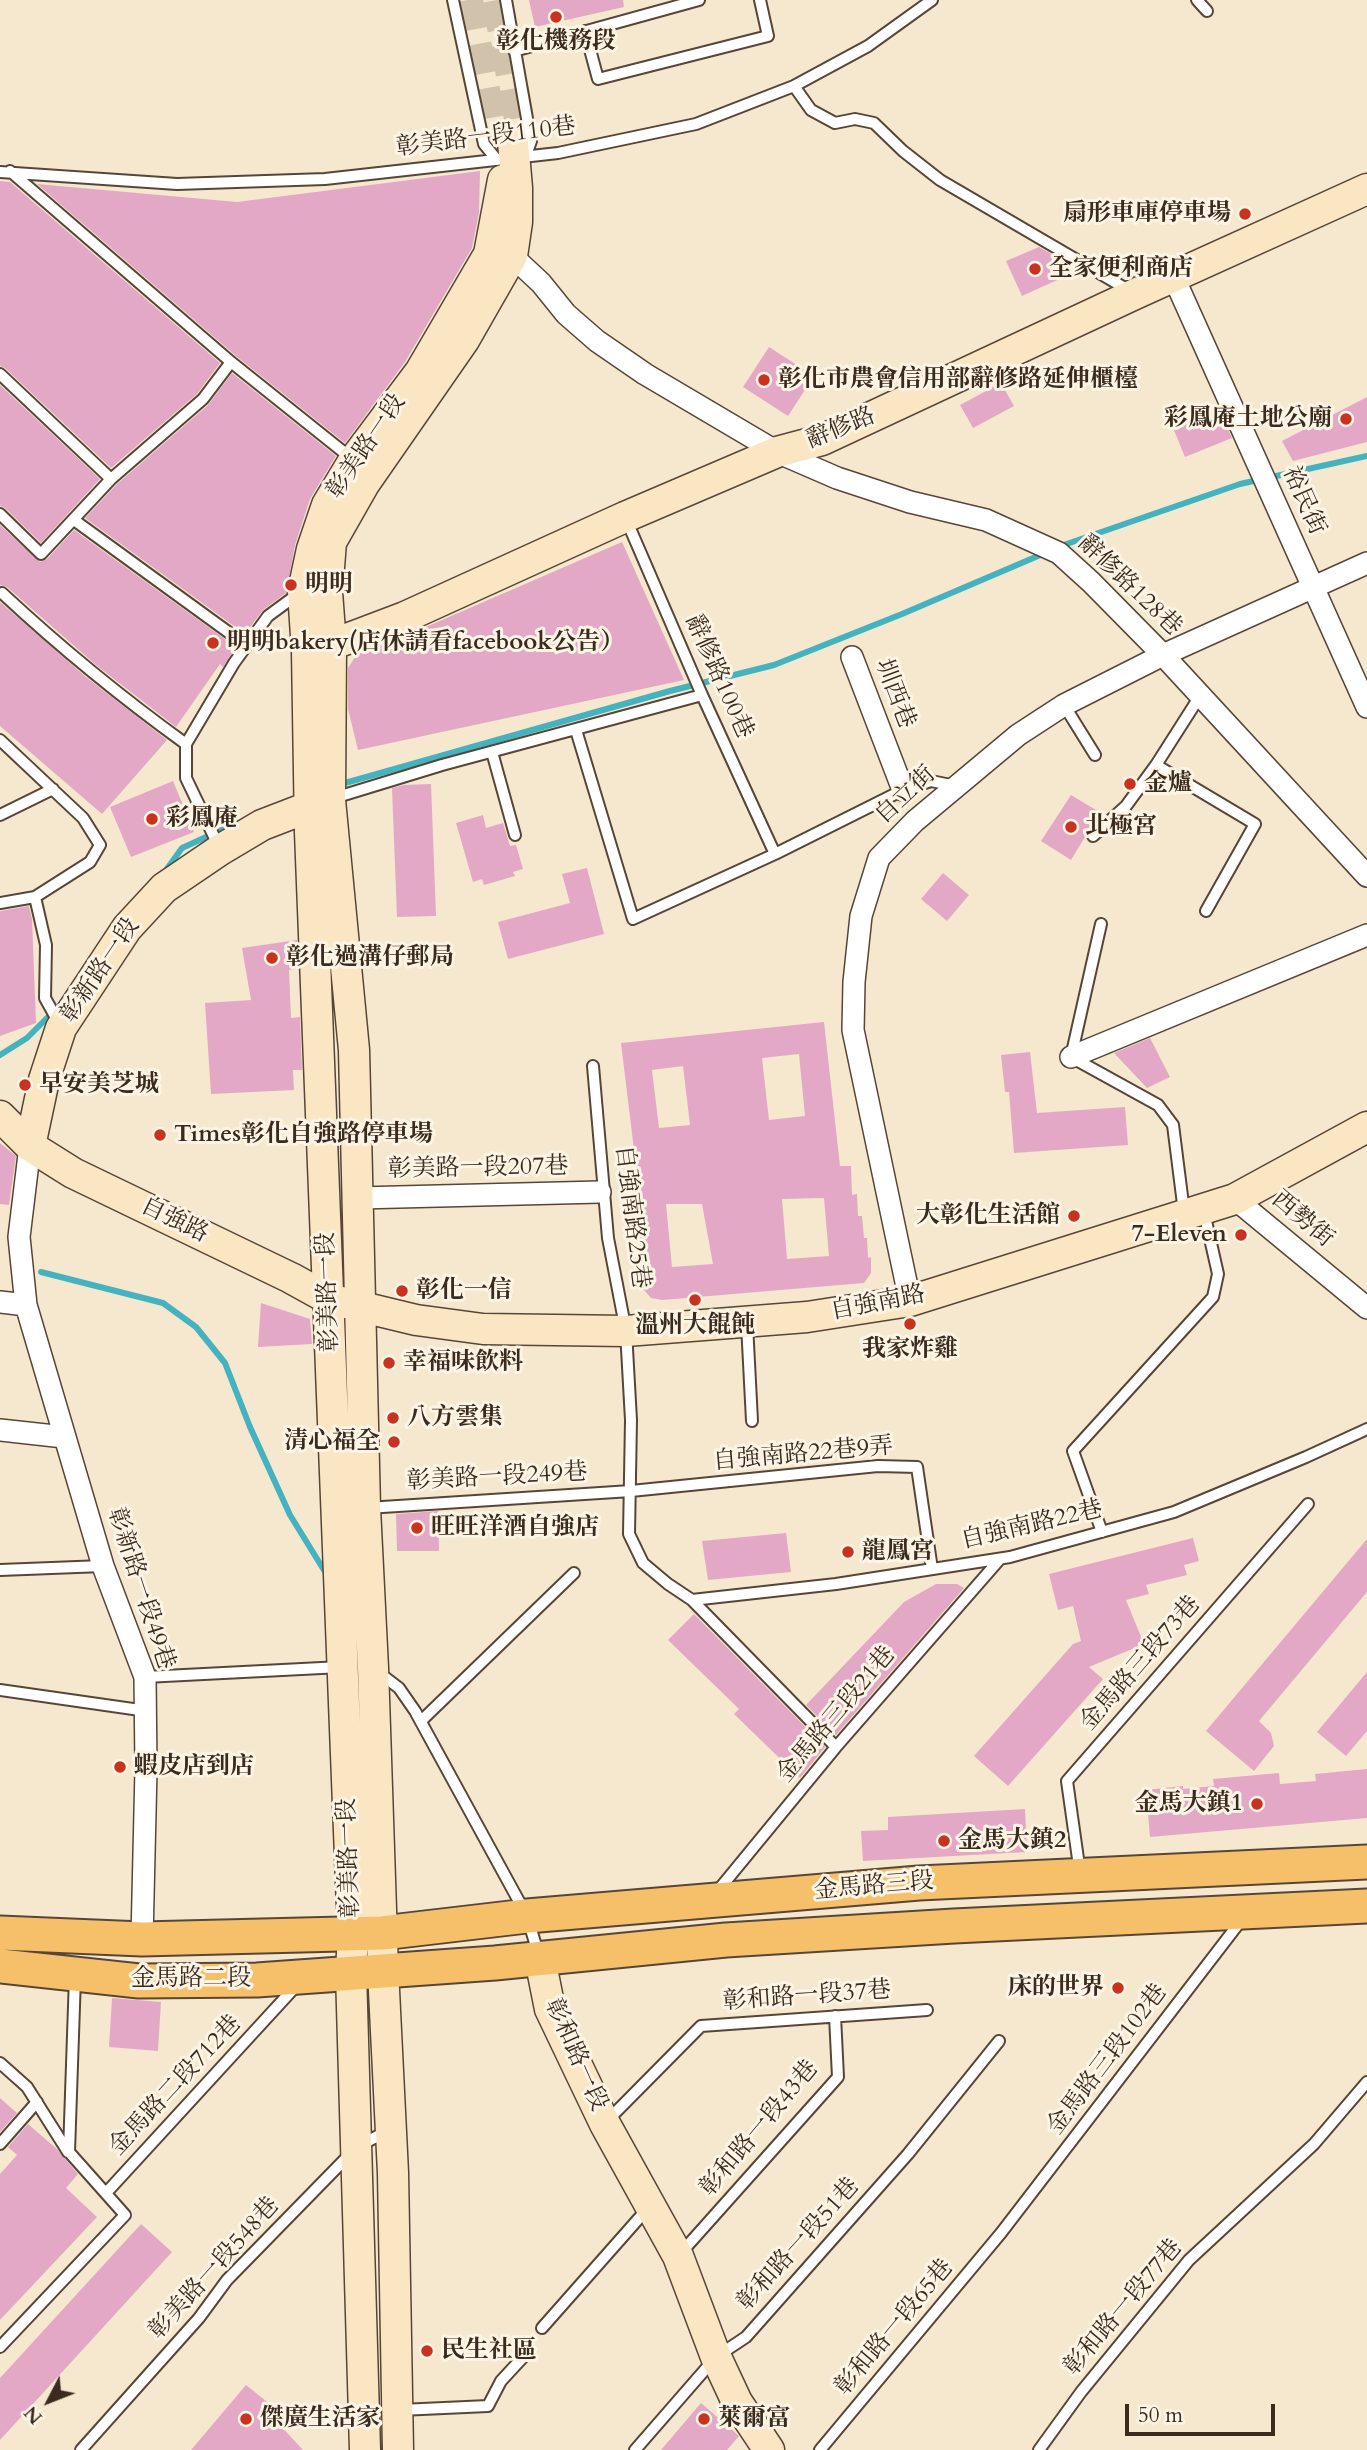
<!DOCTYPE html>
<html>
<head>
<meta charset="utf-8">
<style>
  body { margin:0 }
  #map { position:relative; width:1367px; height:2450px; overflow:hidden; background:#f5e8ce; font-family:Cardo,serif }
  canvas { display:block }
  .north { position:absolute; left:14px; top:2366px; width:70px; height:70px; -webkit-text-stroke:5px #fcf5e5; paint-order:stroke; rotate:228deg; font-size:19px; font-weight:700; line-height:28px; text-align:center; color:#3b2a1e }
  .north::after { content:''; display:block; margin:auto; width:24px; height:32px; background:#3b2a1e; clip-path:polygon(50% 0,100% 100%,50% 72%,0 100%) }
  .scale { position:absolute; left:1125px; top:2404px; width:150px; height:32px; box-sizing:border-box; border:4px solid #3b2a1e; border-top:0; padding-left:9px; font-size:21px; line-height:24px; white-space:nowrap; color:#3b2a1e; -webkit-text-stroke:5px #fcf5e5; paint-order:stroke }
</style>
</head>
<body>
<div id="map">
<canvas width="1367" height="2450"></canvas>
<div class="north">N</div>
<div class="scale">50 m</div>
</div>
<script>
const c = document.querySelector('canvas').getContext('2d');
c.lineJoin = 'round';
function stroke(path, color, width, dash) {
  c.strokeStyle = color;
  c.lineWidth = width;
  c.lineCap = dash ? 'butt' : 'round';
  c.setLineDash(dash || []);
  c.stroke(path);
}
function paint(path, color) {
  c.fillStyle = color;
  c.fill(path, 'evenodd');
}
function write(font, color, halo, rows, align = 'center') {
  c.font = font + ' Cardo,"Noto Serif TC",serif';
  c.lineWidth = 6;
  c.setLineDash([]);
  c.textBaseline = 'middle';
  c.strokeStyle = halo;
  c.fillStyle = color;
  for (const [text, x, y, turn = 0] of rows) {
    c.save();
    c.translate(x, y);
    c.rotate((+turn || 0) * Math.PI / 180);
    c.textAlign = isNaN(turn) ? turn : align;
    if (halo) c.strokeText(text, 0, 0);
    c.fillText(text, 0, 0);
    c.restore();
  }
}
stroke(new Path2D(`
  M 1058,547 L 1240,484 L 1367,456
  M 338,785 L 670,691 L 774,665 L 902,614 L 1045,553
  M 164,873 L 182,848 L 237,823
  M 0,1055 L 27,1038 L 55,1010
  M 41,1272 L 163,1303 L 196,1327 L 225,1363 L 250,1427 L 290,1515 L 327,1575`), '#44b2bf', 6);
paint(new Path2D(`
  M 529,0 L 623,0 L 624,7 L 535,27 Z
  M 480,171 L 479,213 L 472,248 L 405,362 L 345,443 L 236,356 L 37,184 L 237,202 Z
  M 0,181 L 10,182 L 220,363 L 197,394 L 111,468 L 5,368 L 0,366 Z
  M 1039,247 L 1055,256 L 1064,277 L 1022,296 L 1006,261 Z
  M 769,347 L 814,376 L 788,416 L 743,387 Z
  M 232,373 L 336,456 L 310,499 L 295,545 L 286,593 L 263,610 L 245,634 L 85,518 L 116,485 L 208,405 Z
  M 1001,383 L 1014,406 L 973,428 L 960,405 Z
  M 0,385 L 100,479 L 41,543 L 5,508 L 0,506 Z
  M 1367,397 L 1367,442 L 1293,461 L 1282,441 Z
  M 1217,405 L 1232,438 L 1185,457 L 1171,423 Z
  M 0,525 L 40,562 L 47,559 L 74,530 L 236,647 L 223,667 L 220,664 L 176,727 L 96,665 L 7,587 L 0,585 Z
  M 622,542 L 684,680 L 358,750 L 348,709 L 348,668 L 357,654 L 412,633 Z
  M 0,602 L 86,677 L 167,740 L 102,814 L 0,726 Z
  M 173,781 L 194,832 L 131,857 L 110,807 Z
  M 431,784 L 436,916 L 397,917 L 392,788 L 404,785 Z
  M 1071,795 L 1101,813 L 1086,833 L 1085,837 L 1071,860 L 1041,841 Z
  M 483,815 L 486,828 L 503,823 L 510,846 L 516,845 L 523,869 L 513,872 L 515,876 L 484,885 L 482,879 L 473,882 L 456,823 Z
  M 587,868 L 604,934 L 508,959 L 498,922 L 570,903 L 562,874 Z
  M 943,873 L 969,895 L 947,921 L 921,899 Z
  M 29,906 L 32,919 L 36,1023 L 0,1036 L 0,911 Z
  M 297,940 L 298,968 L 289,970 L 291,1018 L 300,1017 L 302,1070 L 293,1070 L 294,1090 L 211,1094 L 205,1003 L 251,1000 L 242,948 Z
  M 824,1022 L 840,1166 L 851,1166 L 852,1195 L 857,1194 L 858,1216 L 862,1216 L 864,1238 L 867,1238 L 868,1258 L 871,1257 L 871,1273 L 864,1283 L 662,1300 L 651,1298 L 643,1289 L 635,1158 L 621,1043 ZM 799,1054 L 805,1116 L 769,1120 L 762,1058 ZM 683,1066 L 690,1125 L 659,1128 L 652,1070 ZM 824,1198 L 829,1256 L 787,1259 L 782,1199 ZM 666,1204 L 702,1204 L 713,1264 L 672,1267 Z
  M 1150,1038 L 1170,1077 L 1147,1088 L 1114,1053 Z
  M 1030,1052 L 1037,1113 L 1125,1107 L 1128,1145 L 1014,1153 L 1009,1092 L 1005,1092 L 1001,1055 Z
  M 0,1143 L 16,1156 L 9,1205 L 0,1204 Z
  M 261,1303 L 310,1319 L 312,1344 L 258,1347 Z
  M 438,1511 L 439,1551 L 397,1551 L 396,1514 Z
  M 786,1533 L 791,1572 L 708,1580 L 702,1541 Z
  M 1193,1538 L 1199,1561 L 1184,1565 L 1187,1575 L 1146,1585 L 1149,1594 L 1126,1600 L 1144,1644 L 1089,1667 L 1103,1679 L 1008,1786 L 974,1756 L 1073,1644 L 1081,1641 L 1073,1606 L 1058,1610 L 1049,1574 Z
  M 1367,1539 L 1367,1592 L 1259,1721 L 1271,1733 L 1274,1746 L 1254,1771 L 1206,1731 Z
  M 936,1584 L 957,1584 L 964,1588 L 836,1735 L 806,1705 L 904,1602 Z
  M 694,1614 L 825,1747 L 800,1778 L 734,1714 L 739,1709 L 668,1640 Z
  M 1367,1672 L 1367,1731 L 1346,1756 L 1317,1732 Z
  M 1367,1769 L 1367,1818 L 1150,1837 L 1146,1790 L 1183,1786 L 1183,1789 L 1214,1786 L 1213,1779 L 1279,1773 L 1280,1784 L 1316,1781 L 1315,1774 Z
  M 1025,1809 L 1027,1852 L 863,1861 L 861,1831 L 888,1830 L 888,1817 Z
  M 112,1998 L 161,2002 L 158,2051 L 109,2047 Z
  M 0,2098 L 17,2113 L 0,2132 Z
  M 28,2124 L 57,2149 L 78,2174 L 66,2188 L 97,2217 L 0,2320 L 0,2174 L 17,2155 L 8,2147 Z
  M 141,2224 L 172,2252 L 0,2440 L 0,2378 Z
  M 246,2385 L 271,2405 L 267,2411 L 303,2450 L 191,2450 Z
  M 701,2403 L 739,2436 L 727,2450 L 661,2450 Z`), '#e4a8c7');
stroke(new Path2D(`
  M 468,0 L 495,143
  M 497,0 L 523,140`), '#d0c2ab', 30, [30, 15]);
const lane = new Path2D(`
  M 453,0 L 484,144 L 497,160
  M 506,0 L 531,141 L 525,158
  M 1197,0 L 1207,11
  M 585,31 L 598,79 L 768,36 L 760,0
  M 514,51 L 699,0
  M 794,86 L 811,110 L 835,123 L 855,119 L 874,123 L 903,151 L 940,180 L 1130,291
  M 10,171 L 231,362 L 351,458
  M 0,172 L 177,184 L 325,179 L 558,153 L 696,124 L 794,86 L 868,46 L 932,0
  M 0,374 L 111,479
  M 0,514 L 41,554 L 111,479 L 203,399 L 231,362
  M 626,519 L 702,695 L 775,854
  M 74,520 L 246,645
  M 2,593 C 60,647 121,697 186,744
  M 1200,696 L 1156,765 L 1255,824 L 1206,911
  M 1064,705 L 1095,755
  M 576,730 L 633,919 L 775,854 L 903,790 L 931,781 L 956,786
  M 0,740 L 83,818 L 100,845 L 90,862 L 35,897
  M 492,752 L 515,835
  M 334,798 L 442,765 L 702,695
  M 0,815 L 53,789
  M 1093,836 L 1126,806 L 1156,765
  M 220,849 L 186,778 L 186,744 L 234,663 L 268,616 L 298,594
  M 0,903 L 35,897 L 46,945 L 45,998 L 60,1025
  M 1101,924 L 1071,1057 L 1158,1105 L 1173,1125 L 1184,1212
  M 593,1066 L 608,1238 L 626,1331 L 631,1420 L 629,1534 L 643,1563 L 668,1584 L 692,1600 L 836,1584 L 1010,1557 L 1174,1512 L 1306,1457 L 1367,1429
  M 747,1324 L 752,1421
  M 367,1508 L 631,1491 L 878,1466 L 917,1467 L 932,1569
  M 1102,1532 L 1073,1451 L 1213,1297 L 1218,1274 L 1204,1212
  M 0,1570 L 103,1566
  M 692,1600 L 836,1747
  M 378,1672 L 399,1688 L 415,1711 L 527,1916 L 539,1956
  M 145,1677 L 341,1667
  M 0,1690 L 147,1711
  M 421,1721 L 574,1573
  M 1080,1873 L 1067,1781 L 1308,1504
  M 716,1893 L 836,1747 L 1000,1559
  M 0,2063 L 27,2087 L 68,2152
  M 606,2122 L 701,2026 L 927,2010
  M 0,2144 L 37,2102
  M 106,2193 L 296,1986
  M 680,2254 L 838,2077 L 835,2016
  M 542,2328 L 648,2208
  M 0,2347 L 125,2215 L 69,2152 L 75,1977
  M 400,2410 L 488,2406 L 501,2381 L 525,2355
  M 81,2450 L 199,2318 L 227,2280 L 357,2147 L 389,2130
  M 635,2450 L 716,2357 L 746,2337 L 908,2154 L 999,2041
  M 820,2450 L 1001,2233 L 1243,1918
  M 1039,2450 L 1081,2392 L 1189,2260 L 1314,2144 L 1367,2082`);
const street = new Path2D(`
  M 501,255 L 512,256 L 541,283 L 566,314 L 597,341 L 645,374 L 777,452 L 837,478 L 910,502 L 986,520 L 1059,553 L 1091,582 L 1163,655 L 1367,876
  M 1174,278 L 1367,707
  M 852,657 L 903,790
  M 1071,1057 L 1367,935
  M 30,1146 L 19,1237 L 26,1305 L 103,1566 L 145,1677 L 146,1769 L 142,1939
  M 358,1198 L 600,1192
  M 1235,1199 L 1367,1308
  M 910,1301 L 853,1030 L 854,982 L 861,916 L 879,858 L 915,821 L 1018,735 L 1064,705 L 1163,655 L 1367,563
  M 0,1302 L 26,1305
  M 0,1430 L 64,1437`);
const secondary = new Path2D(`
  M 315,649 L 331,645 L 405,617 L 625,517 L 777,452 L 822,440 L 1135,294 L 1367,189
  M 0,1116 L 30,1146 L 73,1173 L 291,1278 L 329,1299 L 416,1320 L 483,1329 L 626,1331 L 807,1317 L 910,1301 L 1235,1199 L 1367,1127
  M 30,1146 L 44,1080 L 61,1028 L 127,928 L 164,888 L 220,850 L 262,825 L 327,800
  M 540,1959 L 550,2009 L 605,2124 L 678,2256 L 716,2357 L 737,2402 L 769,2450
  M 365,2450 L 351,1973 L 353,1933 L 310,832 L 307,651 L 303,591 L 312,549 L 327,505 L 354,460 L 420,372 L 489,254 L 503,180
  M 398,2450 L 393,2173 L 383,1970 L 373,1668 L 365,1508 L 354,1050 L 330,800 L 331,645 L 327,592 L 331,542 L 364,484 L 464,340 L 512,256 L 517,222 L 517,188 L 513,142`);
const primary = new Path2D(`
  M 0,1933 L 142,1939 L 382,1933 L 527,1916 L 919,1883 L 1367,1862
  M 0,1966 L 139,1981 L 257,1980 L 495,1963 L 726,1940 L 954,1926 L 1367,1906`);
stroke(lane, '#574638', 14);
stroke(street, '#574638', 24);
stroke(secondary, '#574638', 33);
stroke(primary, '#574638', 37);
stroke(lane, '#fff', 10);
stroke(street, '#fff', 21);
stroke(secondary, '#fbe6c4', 30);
stroke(primary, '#f6c06b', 33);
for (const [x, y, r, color] of [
  [556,17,7,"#c8321e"],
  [1245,214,7,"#c8321e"],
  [1035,269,7,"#c8321e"],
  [764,380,7,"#c8321e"],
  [1346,419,7,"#c8321e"],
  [291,585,7,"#c8321e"],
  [213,643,7,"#c8321e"],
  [1130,784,7,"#c8321e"],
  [152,819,7,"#c8321e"],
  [1071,827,7,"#c8321e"],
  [272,958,7,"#c8321e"],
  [25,1085,7,"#c8321e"],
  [160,1135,7,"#c8321e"],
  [1074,1216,7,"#c8321e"],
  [1241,1235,7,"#c8321e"],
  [402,1291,7,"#c8321e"],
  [695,1300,7,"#c8321e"],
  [910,1324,7,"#c8321e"],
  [389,1363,7,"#c8321e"],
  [393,1418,7,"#c8321e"],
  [394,1442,7,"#c8321e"],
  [417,1528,7,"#c8321e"],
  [848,1552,7,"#c8321e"],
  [120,1767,7,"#c8321e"],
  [1257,1804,7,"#c8321e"],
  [944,1841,7,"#c8321e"],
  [1118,1988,7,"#c8321e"],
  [427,2351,7,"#c8321e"],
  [246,2419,7,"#c8321e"],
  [704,2419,7,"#c8321e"]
]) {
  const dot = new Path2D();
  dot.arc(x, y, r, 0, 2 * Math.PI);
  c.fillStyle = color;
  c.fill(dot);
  stroke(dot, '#fcf5e5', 2.5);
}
write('bold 24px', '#3b2a1e', '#fcf5e5', [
  ["彰化機務段",556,42,"center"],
  ["扇形車庫停車場",1231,214,"right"],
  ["全家便利商店",1049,269],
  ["彰化市農會信用部辭修路延伸櫃檯",778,380],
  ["彩鳳庵土地公廟",1332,419,"right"],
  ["明明",305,585],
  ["明明bakery(店休請看facebook公告）",227,643],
  ["金爐",1144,784],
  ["彩鳳庵",166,819],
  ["北極宮",1085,827],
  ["彰化過溝仔郵局",286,958],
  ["早安美芝城",39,1085],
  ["Times彰化自強路停車場",174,1135],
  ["大彰化生活館",1060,1216,"right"],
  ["7-Eleven",1227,1235,"right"],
  ["彰化一信",416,1291],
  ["溫州大餛飩",695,1326,"center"],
  ["我家炸雞",910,1350,"center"],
  ["幸福味飲料",403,1363],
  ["八方雲集",407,1418],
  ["清心福全",380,1442,"right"],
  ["旺旺洋酒自強店",431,1528],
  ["龍鳳宮",862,1552],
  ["蝦皮店到店",134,1767],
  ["金馬大鎮1",1243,1804,"right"],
  ["金馬大鎮2",958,1841],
  ["床的世界",1104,1988,"right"],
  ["民生社區",441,2351],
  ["傑廣生活家",260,2419],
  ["萊爾富",718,2419]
], 'left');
write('24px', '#3b2a1e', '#fcf5e5', [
  ["彰美路一段110巷",486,138,-7],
  ["辭修路",841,429,-22],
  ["彰美路一段",367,447,-56],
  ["裕民街",1303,501,66],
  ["辭修路128巷",1129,586,44],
  ["辭修路100巷",718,677,66],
  ["圳西巷",894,694,69],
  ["自立街",906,796,-43],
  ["彰新路一段",101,971,-56],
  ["彰美路一段207巷",478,1169,-1],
  ["自強南路25巷",631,1217,83],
  ["西勢街",1302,1220,40],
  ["自強路",174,1221,26],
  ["彰美路一段",329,1292,-92],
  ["自強南路",878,1304,-11],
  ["自強南路22巷9弄",803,1455,-5],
  ["彰美路一段249巷",497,1478,-3],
  ["自強南路22巷",1032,1526,-13],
  ["彰新路一段49巷",140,1589,72],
  ["金馬路三段73巷",1141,1664,-49],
  ["金馬路三段21巷",837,1715,-50],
  ["彰美路一段",350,1858,-92],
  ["金馬路三段",874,1887,-5],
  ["金馬路二段",191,1979],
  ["彰和路一段37巷",807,1997,-4],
  ["彰和路一段",575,2055,66],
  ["金馬路三段102巷",1108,2060,-53],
  ["金馬路二段712巷",176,2086,-47],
  ["彰和路一段43巷",760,2129,-50],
  ["彰和路一段51巷",799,2245,-48],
  ["彰美路一段548巷",215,2269,-48],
  ["彰和路一段77巷",1124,2308,-50],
  ["彰和路一段65巷",895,2328,-50]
]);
</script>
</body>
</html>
